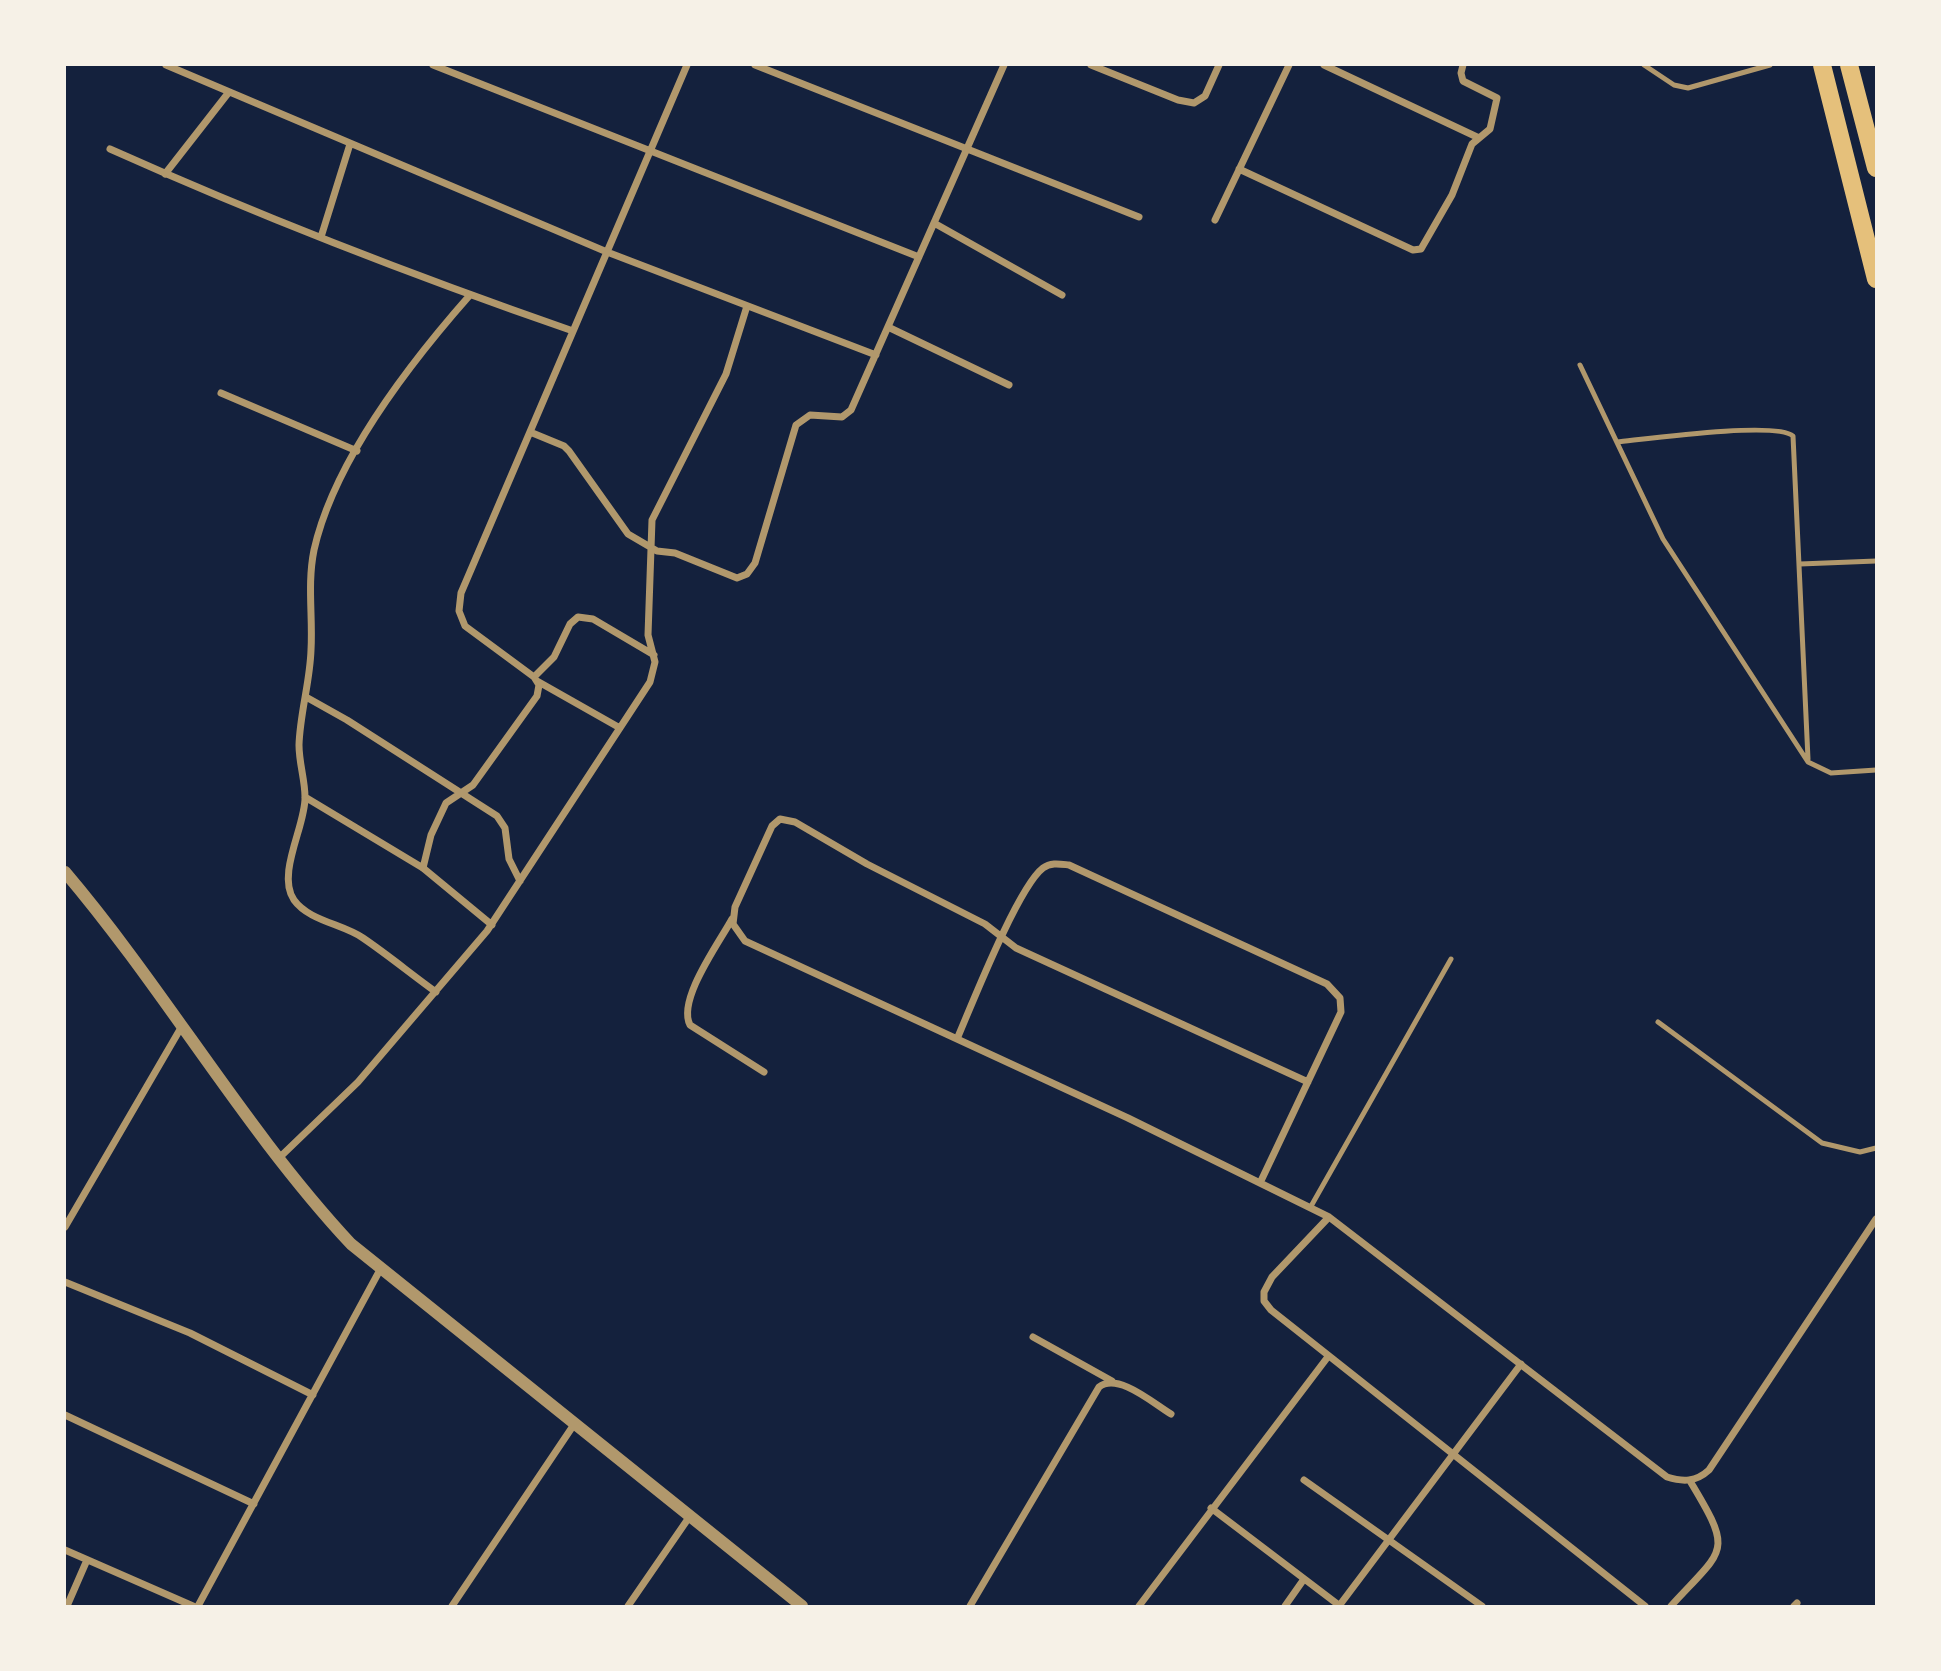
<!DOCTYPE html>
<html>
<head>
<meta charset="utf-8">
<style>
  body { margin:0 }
  #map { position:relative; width:1941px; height:1671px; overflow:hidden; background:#14213d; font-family:"Varela Round",sans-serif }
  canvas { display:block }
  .frame { position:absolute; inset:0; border:66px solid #f6f1e7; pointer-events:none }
</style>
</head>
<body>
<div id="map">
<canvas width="1941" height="1671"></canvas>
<div class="frame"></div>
</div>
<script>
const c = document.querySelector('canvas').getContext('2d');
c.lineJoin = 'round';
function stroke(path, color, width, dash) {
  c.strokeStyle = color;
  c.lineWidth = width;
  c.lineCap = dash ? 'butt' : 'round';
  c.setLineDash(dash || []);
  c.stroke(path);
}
stroke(new Path2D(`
  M 1644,65 L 1674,85 L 1688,88 L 1770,65
  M 1580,365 L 1663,539 L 1808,762 L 1831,773 L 1876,770
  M 1617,442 C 1646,439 1776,421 1793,436 L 1808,759
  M 1800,564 L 1876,561
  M 1658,1022 L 1822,1143 L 1860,1152 L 1876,1148
  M 1310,1208 L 1451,959`), '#b1986c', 5);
stroke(new Path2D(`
  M 166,65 L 607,252 L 876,355
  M 433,65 L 919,257
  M 755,65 L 1139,217
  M 1091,65 L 1178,100 L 1194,103 L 1205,96 L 1219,65
  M 1324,65 L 1477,137
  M 110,149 C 262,217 417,277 573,331
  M 1239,169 L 1413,250 L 1421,249 L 1452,195 L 1472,144 L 1490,129 L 1497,98 L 1463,81 L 1461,73 L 1463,65
  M 165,174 L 229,92
  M 1215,220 L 1289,65
  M 934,223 L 1062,295
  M 321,237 L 350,144
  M 888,327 L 1009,385
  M 221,393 L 357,451
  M 530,432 L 564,446 L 569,451 L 628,534 L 657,551 L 675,553 L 737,578 L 747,574 L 755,563 L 796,425 L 810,415 L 842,417 L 851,410 L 1004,65
  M 534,677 L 554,657 L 570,624 L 578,617 L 593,619 L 654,655
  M 537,681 L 620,728
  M 306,697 L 347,720 L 497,816 L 505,828 L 509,859 L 520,881
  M 305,797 L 423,868 L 492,925
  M 423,868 L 431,835 L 446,803 L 473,785 L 537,696 L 539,685 L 534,677 L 465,626 L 459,611 L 461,593 L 687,65
  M 732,919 C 719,943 677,1000 690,1025 L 764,1072
  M 436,992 C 411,974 388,955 363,938 C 343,924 309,921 294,900 C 276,874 306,825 305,797 C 305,780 299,763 299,745 C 300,713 310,682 311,650 C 313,616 307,585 314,550 C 334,461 410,363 470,295
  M 957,1039 C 972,1004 1018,887 1043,868 C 1051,862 1060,864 1069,865 L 1327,984 L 1340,998 L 1341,1012 L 1260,1183
  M 1308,1082 L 1016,948 L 985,924 L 867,864 L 795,822 L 780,819 L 772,826 L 735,907 L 733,924 L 745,941 L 1128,1118 L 1329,1217 L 1667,1477 C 1683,1482 1696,1482 1709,1470 L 1876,1219
  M 278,1159 L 358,1082 L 487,931 L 650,682 L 655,662 L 648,635 L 652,520 L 726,374 L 747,306
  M 1329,1217 L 1272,1277 L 1264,1292 L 1264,1301 L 1271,1310 L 1645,1606
  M 65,1227 L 182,1026
  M 65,1282 L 190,1333 L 313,1395
  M 1033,1337 L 1112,1381
  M 65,1415 L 254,1504
  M 1304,1480 L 1482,1606
  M 1211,1508 L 1340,1606
  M 65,1550 L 193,1606
  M 67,1606 L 87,1560
  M 198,1606 L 381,1268
  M 452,1606 L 575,1423
  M 628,1606 L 690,1516
  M 970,1606 L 1099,1387 C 1118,1372 1154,1404 1171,1414
  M 1139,1606 L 1327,1358
  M 1285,1606 L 1304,1579
  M 1339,1606 L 1521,1364
  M 1671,1606 C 1725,1547 1734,1554 1690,1481
  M 1794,1606 L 1797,1603`), '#b1986c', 7);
stroke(new Path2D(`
  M 65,872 C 166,991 244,1129 351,1244 L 802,1606`), '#b1986c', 12);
stroke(new Path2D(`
  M 1822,65 L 1876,279
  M 1849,65 L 1876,168`), '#e5c07b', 18);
</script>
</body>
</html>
